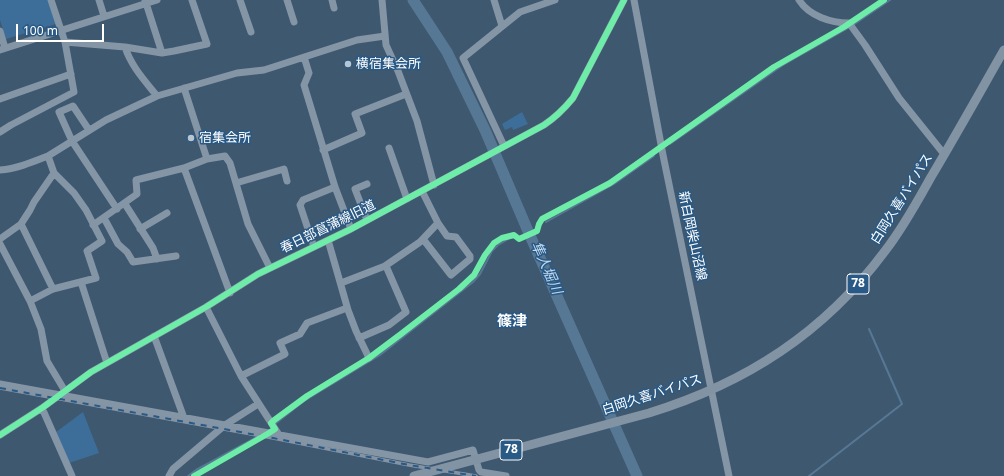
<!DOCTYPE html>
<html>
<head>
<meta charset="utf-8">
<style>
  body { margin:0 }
  #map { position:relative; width:1004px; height:476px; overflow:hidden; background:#3e5870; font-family:"Noto Sans",sans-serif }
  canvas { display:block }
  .scale { position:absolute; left:16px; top:24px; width:88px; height:18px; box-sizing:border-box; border:2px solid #fff; border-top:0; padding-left:5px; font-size:12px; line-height:14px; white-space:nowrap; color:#fff; -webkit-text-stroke:3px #295985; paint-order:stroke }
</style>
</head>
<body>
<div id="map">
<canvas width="1004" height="476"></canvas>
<div class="scale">100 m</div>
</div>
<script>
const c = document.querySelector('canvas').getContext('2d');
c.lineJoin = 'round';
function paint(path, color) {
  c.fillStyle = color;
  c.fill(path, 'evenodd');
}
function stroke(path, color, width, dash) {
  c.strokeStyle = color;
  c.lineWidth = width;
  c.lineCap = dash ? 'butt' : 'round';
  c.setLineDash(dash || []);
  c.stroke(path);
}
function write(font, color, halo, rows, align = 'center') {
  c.font = font + ' "Noto Sans","Noto Sans JP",sans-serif';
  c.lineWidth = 3;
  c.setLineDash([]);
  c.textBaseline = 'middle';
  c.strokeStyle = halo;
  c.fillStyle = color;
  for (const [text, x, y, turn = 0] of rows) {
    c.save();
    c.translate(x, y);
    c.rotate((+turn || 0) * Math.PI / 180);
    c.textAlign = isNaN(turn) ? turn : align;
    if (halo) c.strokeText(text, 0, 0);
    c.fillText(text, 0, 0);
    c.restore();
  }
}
paint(new Path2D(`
  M 0,0 L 51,0 L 59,23 L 6,39 L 0,20 Z
  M 522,112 L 528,124 L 513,130 L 512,127 L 505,130 L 502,124 Z
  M 83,412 L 99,453 L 69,463 L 56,432 Z`), '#3d6e9a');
stroke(new Path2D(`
  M 853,25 L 890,0
  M 670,144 L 783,65 L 850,27
  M 546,222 L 614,184 L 654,156
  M 275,424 L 304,401 L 380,355 L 473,282 L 480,274 L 492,251 L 498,245 L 510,238
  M 188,476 L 196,470 L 257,437
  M 809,476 L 902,404 L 869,329`), '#577895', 2);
stroke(new Path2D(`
  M 413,0 L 447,52 L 485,130 L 528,231 L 637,476`), '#577895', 11);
stroke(new Path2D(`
  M 99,0 L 104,16
  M 145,0 L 162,53
  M 240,0 L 251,32
  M 287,0 L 294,22
  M 332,0 L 334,8
  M 382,0 L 386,45 L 398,71 L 417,121 L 434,185
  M 494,0 L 502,26
  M 634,0 L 663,155 L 729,476
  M 799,0 C 809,16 831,23 849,23 L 865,45 L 899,98 L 944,154
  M 0,31 L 5,48
  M 65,42 L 125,47 L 162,53 L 174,51 L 207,44 L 192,0
  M 125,47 C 131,66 145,81 157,96 L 237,73 L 264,70 L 357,40 L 385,36
  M 0,50 L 157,0
  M 304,57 L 309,73 L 304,85 L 335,187 L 351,229
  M 184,88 L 207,159 L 184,168 L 230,293
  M 0,99 L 71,74
  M 89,130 L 73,106 L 59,112 L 72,141 L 117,209
  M 0,132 L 11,125 L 74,92 L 65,42 L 51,0
  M 504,146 L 463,58 L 520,12 L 555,0
  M 389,148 L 407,199
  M 323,150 L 362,133 L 355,114 L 406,94
  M 207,159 L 225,156 L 230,163 L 248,224 L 270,268
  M 0,170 C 16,169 33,162 48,156
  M 236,183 L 284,169 L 287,181
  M 422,191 L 438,223 L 447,236 L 456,237 L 470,256 L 470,259 L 451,275 L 423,239
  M 125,204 L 153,248 L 157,259
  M 104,218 L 118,244 L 127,252 L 133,262 L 176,256
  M 367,220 L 355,189 L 367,184
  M 21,224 L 53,289
  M 93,225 L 137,194 L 136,180 L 184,168
  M 140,229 L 167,213
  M 0,239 L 21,224 L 30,210 L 34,202 L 54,173 L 48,156 L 106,120 L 157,96
  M 328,240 L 348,310 L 356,331 L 369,358
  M 0,244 L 30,301 L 41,329 L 47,361 L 65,391
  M 314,247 L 300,205 L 303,200 L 335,187
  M 81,282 L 107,363
  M 341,283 L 385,266 L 420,242 L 438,223
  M 30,301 L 53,289 L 96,278 L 87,251 L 102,241 L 86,210 L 74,193 L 54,173
  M 206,307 L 241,376 L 279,435
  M 154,336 L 184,418
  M 359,338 L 389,325 L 406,312 L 386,266
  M 241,376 L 285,354 L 280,343 L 300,334 L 307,323 L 347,308
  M 0,384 L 428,462 L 473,450 L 479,470 L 481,472 L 506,476
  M 42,408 L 72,476
  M 0,435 L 42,408 L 91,372 L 206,307 L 258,274 L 351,229 L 544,125 C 556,117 564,109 573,98 L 624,0
  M 169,476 L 173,469 L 225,425 L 258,404`), '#8495a6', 7);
stroke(new Path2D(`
  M 414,476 L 649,413 C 746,383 824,333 885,251 C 903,228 917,202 931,177 C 956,135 980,92 1004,50`), '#8294a3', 9);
const rail = new Path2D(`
  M 0,388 L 273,438 L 409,465 L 476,476`);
stroke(rail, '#8494a5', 3.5);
stroke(rail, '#295985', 2, [6]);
stroke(new Path2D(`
  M 0,435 L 42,408 L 91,372 L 206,307 L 258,274 L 351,229 L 544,125 C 556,117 564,109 573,98 L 624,0
  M 194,476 L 269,433 L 275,429 L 271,423 L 273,421 L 307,396 L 369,358 L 401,334 L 459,289 L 474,275 L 485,255 L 494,243 L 502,238 L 514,235 L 519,239 L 537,231 L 539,224 L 542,219 L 610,183 L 774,67 L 844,27 L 884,0`), '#6deda7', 6);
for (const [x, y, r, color] of [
  [348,64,4,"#bbc5cd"],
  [191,138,4,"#bbc5cd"]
]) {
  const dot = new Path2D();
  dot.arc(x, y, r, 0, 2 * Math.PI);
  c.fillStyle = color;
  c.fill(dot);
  stroke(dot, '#295985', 1.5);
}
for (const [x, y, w] of [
  [858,284,22],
  [511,450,22]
]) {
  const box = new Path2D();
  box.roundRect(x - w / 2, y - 10, w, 20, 3);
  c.fillStyle = '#295985';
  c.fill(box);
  stroke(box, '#fff', 1);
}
write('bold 12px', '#fff', null, [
  ["78",858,284],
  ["78",511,450]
]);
write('13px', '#fff', '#295985', [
  ["横宿集会所",356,64],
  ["宿集会所",199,138]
], 'left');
write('13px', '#fff', '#295985', [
  ["白岡久喜バイパス",902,199,-58],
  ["春日部菖蒲線旧道",328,227,-26],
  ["新白岡柴山沼線",692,236,78],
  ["白岡久喜バイパス",652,395,-18]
]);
write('italic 14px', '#bfd9ef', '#295985', [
  ["隼人堀川",546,268,66]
]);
write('bold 15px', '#fff', '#295985', [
  ["篠津",512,322]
]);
</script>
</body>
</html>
